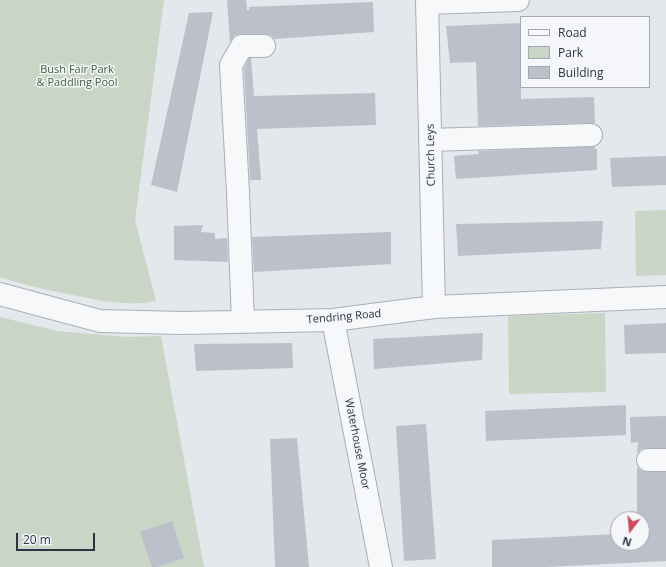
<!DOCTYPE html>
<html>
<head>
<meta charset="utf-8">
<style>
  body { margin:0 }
  #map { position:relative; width:666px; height:567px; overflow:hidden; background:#e4e7ec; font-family:"Open Sans",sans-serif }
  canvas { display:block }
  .legend { position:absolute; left:520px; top:16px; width:130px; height:72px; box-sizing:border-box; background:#f4f6f9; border:1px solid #a4a8b1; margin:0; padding:5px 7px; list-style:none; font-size:12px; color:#2b3445 }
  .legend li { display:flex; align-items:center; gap:8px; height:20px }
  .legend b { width:20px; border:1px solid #a4a8b1 }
  .north { position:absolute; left:610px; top:511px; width:40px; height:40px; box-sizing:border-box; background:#f4f6f9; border:1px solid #a4a8b1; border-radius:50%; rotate:196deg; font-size:11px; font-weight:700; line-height:16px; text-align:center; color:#2b3445 }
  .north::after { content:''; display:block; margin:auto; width:14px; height:18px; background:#d1495b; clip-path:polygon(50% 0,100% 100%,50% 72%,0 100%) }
  .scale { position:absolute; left:16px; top:533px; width:79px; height:18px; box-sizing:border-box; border:2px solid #2b3445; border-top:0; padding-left:5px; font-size:12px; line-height:14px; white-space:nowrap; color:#2b3445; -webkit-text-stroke:3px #f4f6f9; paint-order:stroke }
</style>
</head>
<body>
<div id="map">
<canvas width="666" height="567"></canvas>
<ul class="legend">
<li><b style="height:5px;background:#f7f8fa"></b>Road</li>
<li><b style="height:11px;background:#c9d6c5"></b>Park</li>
<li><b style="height:11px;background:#bbc0ca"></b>Building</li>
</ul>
<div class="north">N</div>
<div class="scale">20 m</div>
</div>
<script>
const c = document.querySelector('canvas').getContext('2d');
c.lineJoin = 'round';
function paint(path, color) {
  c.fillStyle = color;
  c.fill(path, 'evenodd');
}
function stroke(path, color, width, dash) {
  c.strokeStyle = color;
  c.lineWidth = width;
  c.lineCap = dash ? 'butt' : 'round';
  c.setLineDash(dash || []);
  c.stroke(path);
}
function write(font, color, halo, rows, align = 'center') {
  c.font = font + ' "Open Sans",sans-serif';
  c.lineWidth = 3;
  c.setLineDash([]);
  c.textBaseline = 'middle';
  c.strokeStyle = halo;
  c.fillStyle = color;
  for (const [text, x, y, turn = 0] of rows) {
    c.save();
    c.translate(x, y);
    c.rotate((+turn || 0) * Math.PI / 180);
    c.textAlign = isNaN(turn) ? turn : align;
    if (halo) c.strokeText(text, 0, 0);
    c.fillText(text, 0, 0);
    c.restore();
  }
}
paint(new Path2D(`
  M 0,0 L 164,0 L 135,220 L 156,301 C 131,306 107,302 83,297 C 55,292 27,286 0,277 Z
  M 666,210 L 666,275 L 636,276 L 635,211 Z
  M 605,313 L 606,392 L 509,394 L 508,316 Z
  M 0,317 L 57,331 L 127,337 L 161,336 L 204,567 L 0,567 Z`), '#c9d6c5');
paint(new Path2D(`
  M 227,0 L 246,0 L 247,10 L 249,10 L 249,7 L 373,2 L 374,32 L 275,39 L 270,35 L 264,34 L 242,34 L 235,35 L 230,42 Z
  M 213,12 L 177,192 L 151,185 L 189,13 Z
  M 521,23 L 521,99 L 594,97 L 595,123 L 478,126 L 476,62 L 450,63 L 446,26 Z
  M 249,58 L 251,58 L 254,96 L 375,93 L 376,125 L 257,129 L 261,180 L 250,180 L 244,68 Z
  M 595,146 L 595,149 L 597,149 L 597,170 L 456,179 L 454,156 L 479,154 L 478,151 Z
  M 666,156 L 666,185 L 612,187 L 610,158 Z
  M 603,221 L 601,249 L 458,256 L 456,224 Z
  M 203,225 L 201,232 L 215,233 L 215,239 L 227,238 L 228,262 L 174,260 L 174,226 Z
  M 391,232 L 391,264 L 254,272 L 252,237 Z
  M 666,323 L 666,353 L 625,354 L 624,325 Z
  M 483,333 L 482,360 L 374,369 L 373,339 Z
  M 292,343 L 293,368 L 196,371 L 194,344 Z
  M 626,405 L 626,435 L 486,441 L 485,411 Z
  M 666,416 L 666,448 L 648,448 L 642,449 L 637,453 L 638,442 L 631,443 L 630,417 Z
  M 426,424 L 436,559 L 404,561 L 396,426 Z
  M 297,438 L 309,567 L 275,567 L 270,439 Z
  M 637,467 L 642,471 L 648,472 L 666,472 L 666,561 L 547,567 L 492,567 L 492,540 L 618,534 L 618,543 L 642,543 L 642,519 L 637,519 Z
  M 172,521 L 184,558 L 157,567 L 152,567 L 140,532 Z`), '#bbc0ca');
const minor = new Path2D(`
  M 427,0 L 434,307
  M 427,3 L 518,0
  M 430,140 L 591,135
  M 0,294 L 100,321 L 183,323 L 333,320 L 434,307 L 666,297
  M 333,320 L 381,567
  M 243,322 L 238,192 L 231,65 L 242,46 L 264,46
  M 648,460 L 666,460`);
stroke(minor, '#a9aeb7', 24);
stroke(minor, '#f7f8fa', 22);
write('11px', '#3f6138', '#f4f6f9', [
  ["Bush Fair Park",77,70],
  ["& Paddling Pool",77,83]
]);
write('11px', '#2b3445', '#f4f6f9', [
  ["Church Leys",431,155,-91],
  ["Tendring Road",344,317,-5],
  ["Waterhouse Moor",357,444,79]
]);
</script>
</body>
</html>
